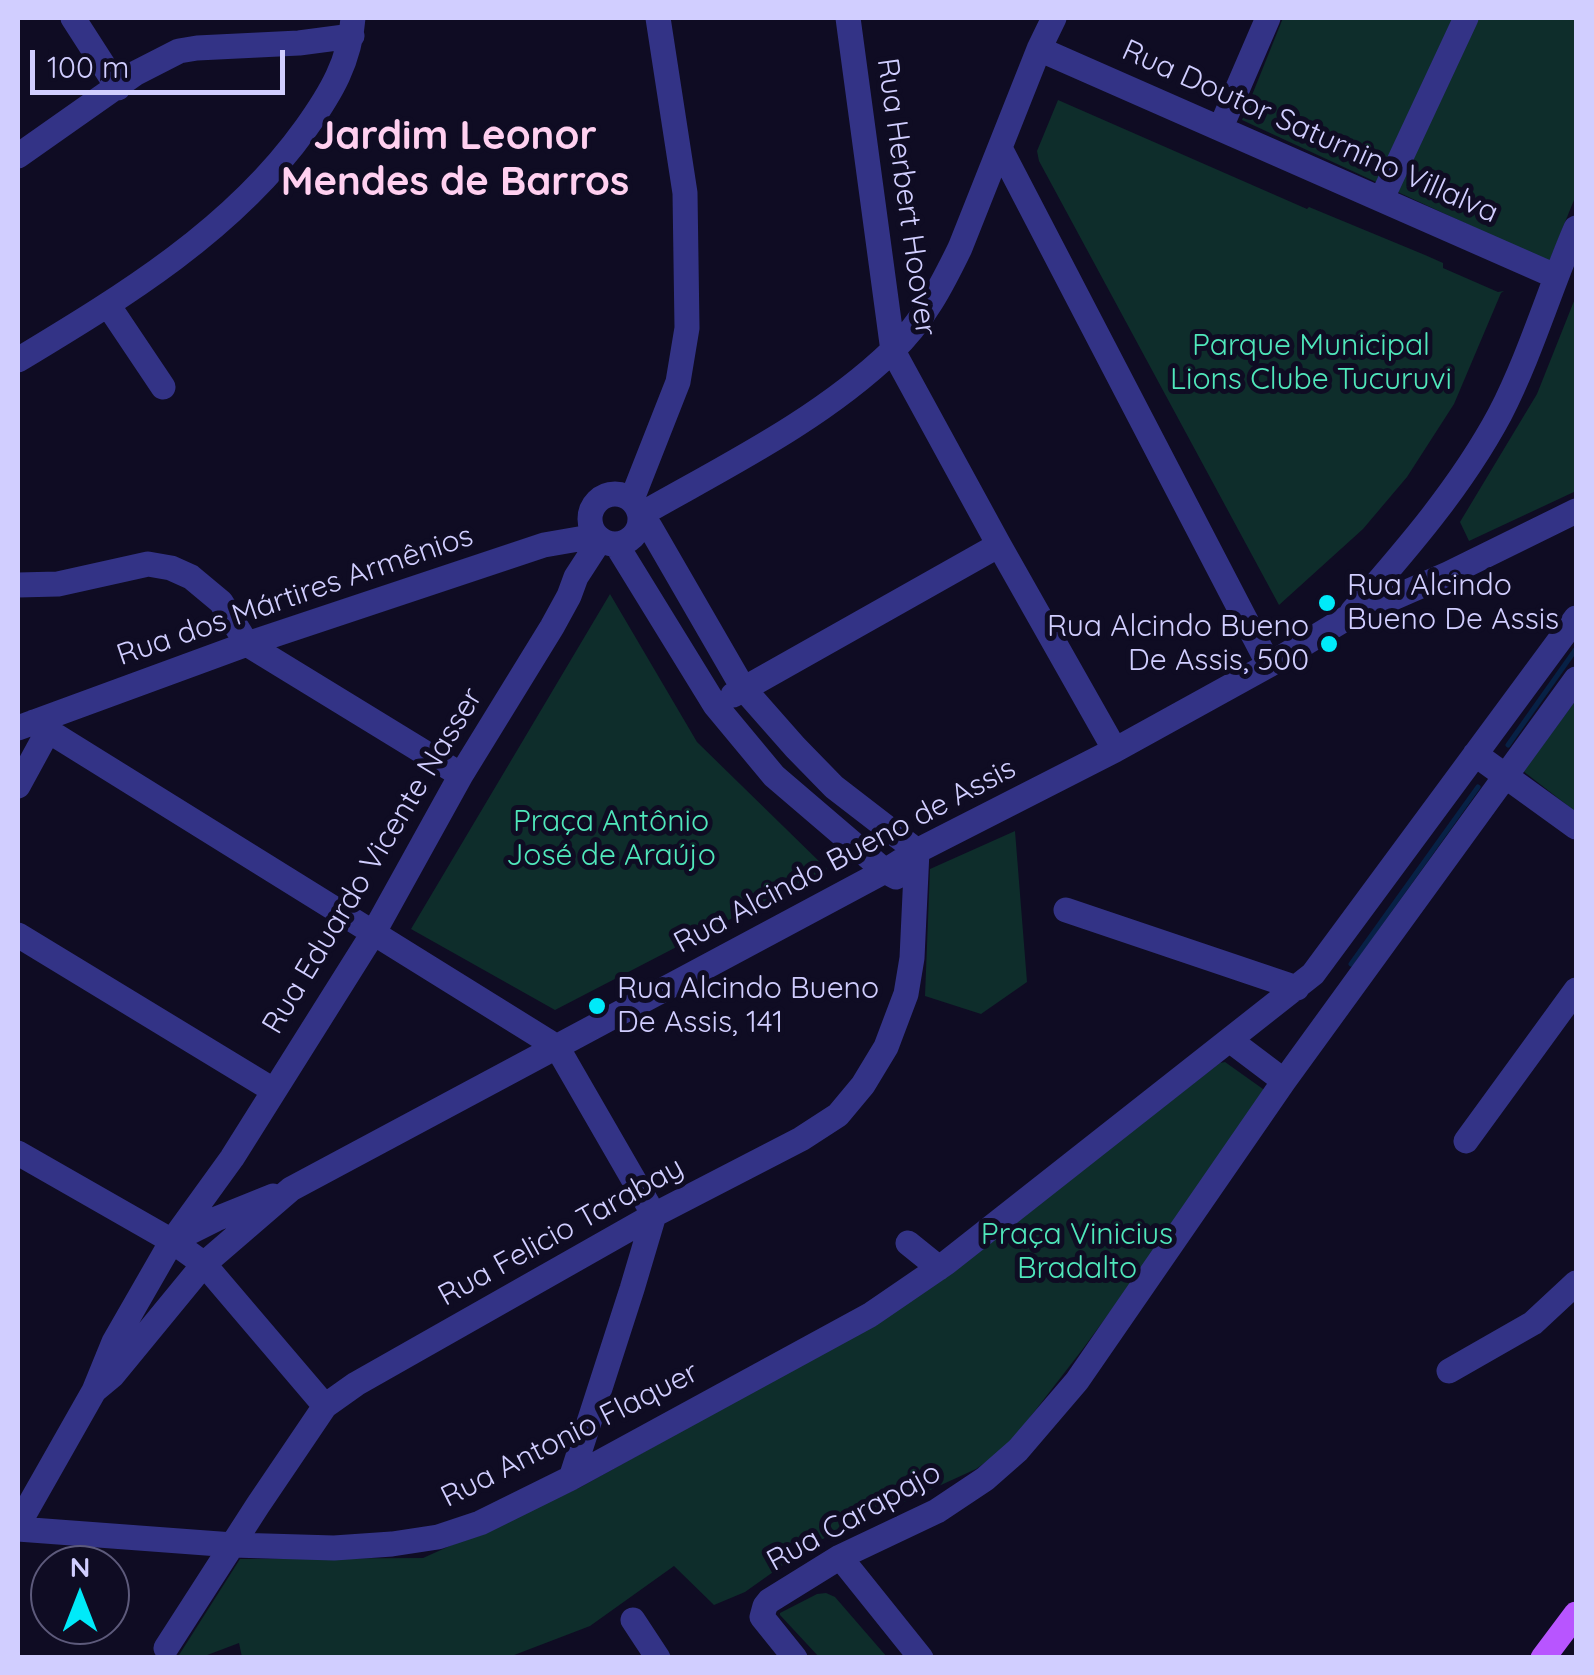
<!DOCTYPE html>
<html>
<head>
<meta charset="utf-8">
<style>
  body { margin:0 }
  #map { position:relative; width:1594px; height:1675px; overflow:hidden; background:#0f0c23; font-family:Quicksand,sans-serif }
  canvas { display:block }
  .frame { position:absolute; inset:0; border:20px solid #d1ceff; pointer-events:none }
  .north { position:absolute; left:30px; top:1545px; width:100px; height:100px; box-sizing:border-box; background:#0f0c23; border:2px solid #5d5a7b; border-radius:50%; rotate:0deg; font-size:28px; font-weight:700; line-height:40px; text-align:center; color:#d1ceff }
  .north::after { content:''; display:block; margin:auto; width:35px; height:45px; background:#00eaf9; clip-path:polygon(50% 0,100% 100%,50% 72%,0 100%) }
  .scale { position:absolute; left:30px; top:50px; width:255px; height:45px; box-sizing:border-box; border:5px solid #d1ceff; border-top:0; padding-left:12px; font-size:30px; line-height:35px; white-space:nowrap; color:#d1ceff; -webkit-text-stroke:8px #0f0c23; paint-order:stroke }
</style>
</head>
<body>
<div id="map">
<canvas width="1594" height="1675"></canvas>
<div class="frame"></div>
<div class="north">N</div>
<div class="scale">100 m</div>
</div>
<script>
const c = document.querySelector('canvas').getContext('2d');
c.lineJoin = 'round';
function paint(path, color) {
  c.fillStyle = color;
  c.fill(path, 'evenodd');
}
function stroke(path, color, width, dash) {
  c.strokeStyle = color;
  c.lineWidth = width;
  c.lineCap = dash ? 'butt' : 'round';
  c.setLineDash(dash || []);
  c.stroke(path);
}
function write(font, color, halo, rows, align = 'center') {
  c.font = font + ' Quicksand,sans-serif';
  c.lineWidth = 10;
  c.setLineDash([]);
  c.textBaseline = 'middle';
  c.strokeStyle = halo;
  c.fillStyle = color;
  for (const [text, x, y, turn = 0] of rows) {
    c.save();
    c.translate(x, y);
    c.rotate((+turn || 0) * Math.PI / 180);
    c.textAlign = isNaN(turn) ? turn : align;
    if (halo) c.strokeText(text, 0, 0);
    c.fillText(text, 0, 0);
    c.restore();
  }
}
paint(new Path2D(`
  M 1283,18 L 1576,18 L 1576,195 L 1549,262 L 1242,120 Z
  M 1058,100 L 1307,209 L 1309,207 L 1425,255 L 1443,263 L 1443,268 L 1498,292 L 1504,291 L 1501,293 L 1454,404 L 1407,477 L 1363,529 L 1279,605 L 1039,161 L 1037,151 Z
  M 1576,296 L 1576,491 L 1469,541 L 1460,522 L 1537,394 Z
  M 610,594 L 697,742 L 827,869 L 555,1010 L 411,929 Z
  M 1576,700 L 1576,812 L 1523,771 Z
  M 1015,831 L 1027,982 L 981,1014 L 925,996 L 930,869 Z
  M 1225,1062 L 1263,1089 L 1263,1096 L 1204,1184 L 1082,1350 L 1007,1447 L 976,1469 L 814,1543 L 745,1592 L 714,1605 L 674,1566 L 590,1626 L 509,1657 L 242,1657 L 239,1643 L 202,1657 L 174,1658 L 179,1655 L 240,1559 L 423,1558 L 579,1488 L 865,1329 L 984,1244 L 1220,1063 Z
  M 826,1593 L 835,1597 L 887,1657 L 819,1657 L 780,1615 L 780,1613 L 817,1594 Z`), '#0e2d2b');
stroke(new Path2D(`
  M 1508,745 L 1576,649
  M 1351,964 L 1478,787`), '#072146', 5);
stroke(new Path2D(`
  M 73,18 L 118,88
  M 848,18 L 893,351 L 999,545 L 1115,750
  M 1039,49 L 1555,276
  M 1221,127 L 1268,18
  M 1000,148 L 1269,665
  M 18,156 L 136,73 L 179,51 L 197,48 L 299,43 L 352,36
  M 1382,198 L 1466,18
  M 108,305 L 163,387
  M 18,360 C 124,296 233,230 306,128 C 331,93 350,61 353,18
  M590 519a25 25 0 1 1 50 0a25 25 0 1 1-50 0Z
  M 632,499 L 678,382 L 687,328 L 685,193 L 658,18
  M 640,515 C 726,466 820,420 892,351 C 923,322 942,285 960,248 L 1039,49 L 1054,18
  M 616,544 L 715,705 L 774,776 L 885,871 L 896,877
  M 18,585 L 58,584 L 148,564 L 171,568 L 191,577 L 221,602 L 247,644 L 461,775
  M 1352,612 C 1406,550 1461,487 1500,414 C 1530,356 1550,288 1576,228
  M 733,695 L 999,545
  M 34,722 L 557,1047 L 654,1215 L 632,1289 L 571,1478
  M 18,728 L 247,644 L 544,545 L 596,536
  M 1475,754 L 1576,827
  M 18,786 L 48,731
  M 1066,910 L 1297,988
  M 18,935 L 273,1090
  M 1231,1041 L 1284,1081
  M 1466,1141 L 1576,990
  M 18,1153 L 172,1241 L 204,1264 L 325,1406
  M 176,1239 L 216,1219 L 273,1196
  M 908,1243 L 939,1268
  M 1449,1371 L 1533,1323 L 1576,1283
  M 94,1391 L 112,1376 L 204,1264 L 291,1189 L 885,871 L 917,851 L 1115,750 L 1269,665 L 1345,619 L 1448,574 L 1576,511
  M 18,1525 L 94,1391 L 114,1342 L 172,1241 L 232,1158 L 374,932 L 461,775 L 552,627 L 569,596 L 576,577 L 600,540
  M 18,1529 L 233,1545 L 334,1548 L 392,1544 L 438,1537 L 480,1523 L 571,1478 L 870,1315 L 946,1263 L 1313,974 L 1576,618
  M 840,1557 L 921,1658
  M 633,1620 L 658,1658
  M 166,1648 L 258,1505 L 325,1406 L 356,1384 L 654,1215 L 801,1139 L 838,1115 L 863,1085 L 886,1047 L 906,994 L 912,958 L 917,851 L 834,787 L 795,747 L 743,688 L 650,527 L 640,519
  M 795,1658 L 762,1617 L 765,1606 L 769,1601 L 840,1557 L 937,1511 L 985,1479 L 1018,1450 L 1077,1381 L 1284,1081 L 1576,679`), '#333386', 25);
stroke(new Path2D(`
  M 1543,1658 L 1576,1614`), '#b855ff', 25);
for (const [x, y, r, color] of [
  [1327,603,10,"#00eaf9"],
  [1329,644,10,"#00eaf9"],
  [597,1006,10,"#00eaf9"]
]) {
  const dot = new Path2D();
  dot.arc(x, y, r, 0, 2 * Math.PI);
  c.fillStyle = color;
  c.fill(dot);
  stroke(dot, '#0f0c23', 4);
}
write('30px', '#d1ceff', '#0f0c23', [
  ["Rua Doutor Saturnino Villalva",1310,132,24],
  ["Rua Herbert Hoover",906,197,82],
  ["Rua dos Mártires Armênios",295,596,-19],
  ["Rua Alcindo Bueno de Assis",845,856,-28],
  ["Rua Eduardo Vicente Nasser",373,861,-59],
  ["Rua Felicio Tarabay",561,1232,-29],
  ["Rua Antonio Flaquer",570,1435,-27],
  ["Rua Carapajo",854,1517,-29]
]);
write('30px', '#50e8bc', '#0f0c23', [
  ["Parque Municipal",1311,346],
  ["Lions Clube Tucuruvi",1311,380],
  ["Praça Antônio",611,822],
  ["José de Araújo",611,856],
  ["Praça Vinicius",1077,1235],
  ["Bradalto",1077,1269]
]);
write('30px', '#d1ceff', '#0f0c23', [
  ["Rua Alcindo",1347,586],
  ["Bueno De Assis",1347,620],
  ["Rua Alcindo Bueno",1309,627,"right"],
  ["De Assis, 500",1309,661,"right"],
  ["Rua Alcindo Bueno",617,989],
  ["De Assis, 141",617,1023]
], 'left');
write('bold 40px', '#ffd0f0', '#0f0c23', [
  ["Jardim Leonor",455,137],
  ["Mendes de Barros",455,183]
]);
</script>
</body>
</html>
